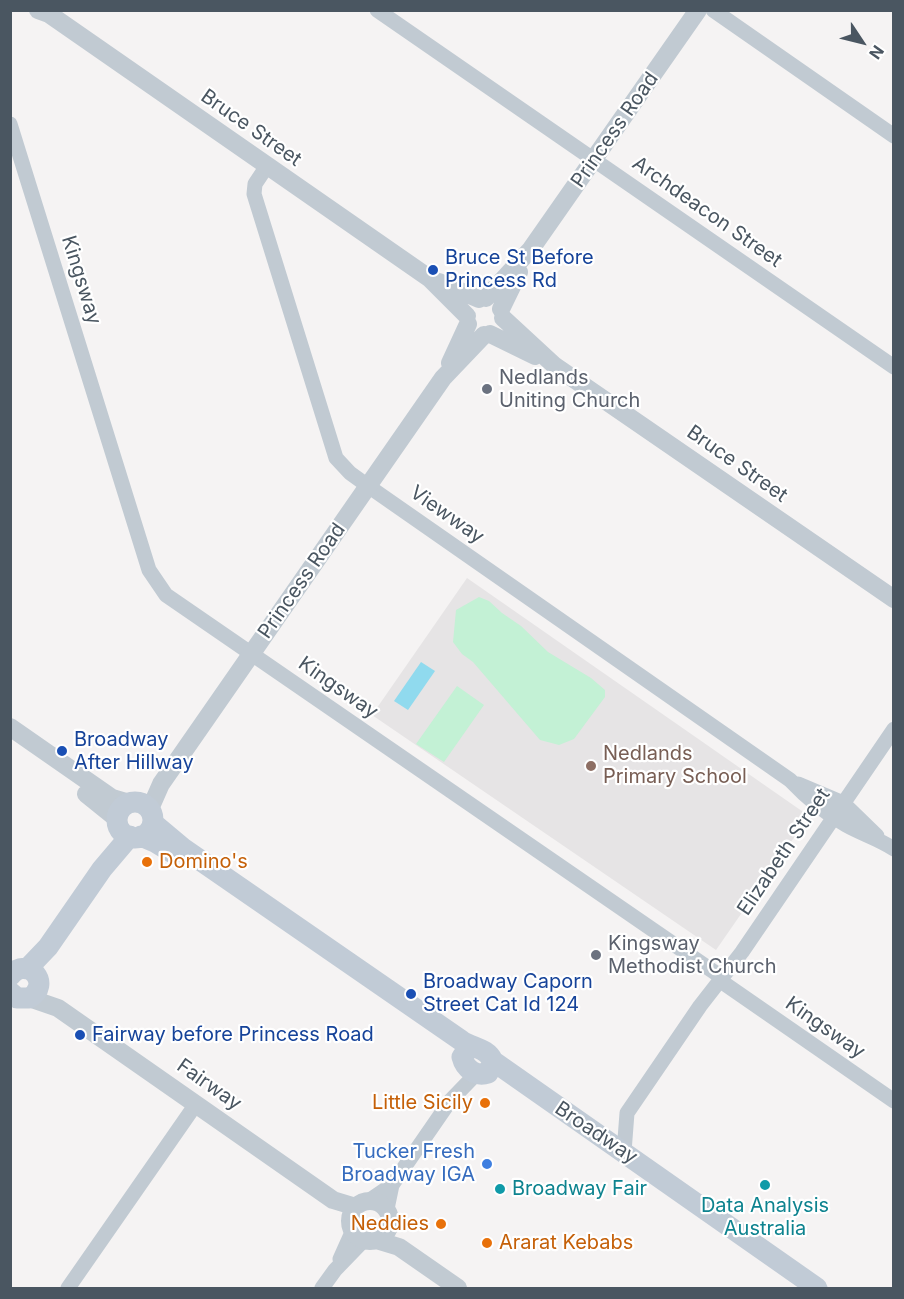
<!DOCTYPE html>
<html>
<head>
<meta charset="utf-8">
<style>
  body { margin:0 }
  #map { position:relative; width:904px; height:1299px; overflow:hidden; background:#f5f3f3; font-family:Inter,sans-serif }
  canvas { display:block }
  .frame { position:absolute; inset:0; border:12px solid #4a5661; pointer-events:none }
  .north { position:absolute; left:832px; top:12px; width:60px; height:60px; -webkit-text-stroke:4px #fff; paint-order:stroke; rotate:125deg; font-size:16px; font-weight:700; line-height:24px; text-align:center; color:#4a5661 }
  .north::after { content:''; display:block; margin:auto; width:21px; height:27px; background:#4a5661; clip-path:polygon(50% 0,100% 100%,50% 72%,0 100%) }
</style>
</head>
<body>
<div id="map">
<canvas width="904" height="1299"></canvas>
<div class="frame"></div>
<div class="north">N</div>
</div>
<script>
const c = document.querySelector('canvas').getContext('2d');
c.lineJoin = 'round';
function paint(path, color) {
  c.fillStyle = color;
  c.fill(path, 'evenodd');
}
function stroke(path, color, width, dash) {
  c.strokeStyle = color;
  c.lineWidth = width;
  c.lineCap = dash ? 'butt' : 'round';
  c.setLineDash(dash || []);
  c.stroke(path);
}
function write(font, color, halo, rows, align = 'center') {
  c.font = font + ' Inter,sans-serif';
  c.lineWidth = 4.5;
  c.setLineDash([]);
  c.textBaseline = 'middle';
  c.strokeStyle = halo;
  c.fillStyle = color;
  for (const [text, x, y, turn = 0] of rows) {
    c.save();
    c.translate(x, y);
    c.rotate((+turn || 0) * Math.PI / 180);
    c.textAlign = isNaN(turn) ? turn : align;
    if (halo) c.strokeText(text, 0, 0);
    c.fillText(text, 0, 0);
    c.restore();
  }
}
paint(new Path2D(`
  M 467,578 L 809,816 L 716,950 L 372,715 Z`), '#e6e4e5');
paint(new Path2D(`
  M 479,597 L 489,601 L 502,613 L 521,626 L 548,652 L 591,678 L 605,690 L 605,697 L 574,739 L 559,745 L 540,740 L 473,662 L 462,654 L 453,642 L 456,610 Z
  M 457,686 L 484,705 L 444,762 L 416,744 Z`), '#c3f1d5');
paint(new Path2D(`
  M 421,662 L 435,671 L 408,710 L 394,701 Z`), '#90daee');
stroke(new Path2D(`
  M 377,10 L 894,367
  M 713,10 L 894,136
  M 10,124 L 149,570 L 166,595 L 717,974 L 725,984 L 894,1101
  M 267,166 L 255,184 L 254,194 L 336,458 L 350,473 L 368,486 L 790,780 C 807,798 825,813 846,825 C 862,834 879,839 894,849
  M 798,784 L 843,803 L 877,836
  M 624,1152 L 627,1113 L 700,1006 L 742,952 L 894,729
  M 370,1200 L 392,1185 L 450,1101 L 477,1073
  M 387,1209 L 392,1185
  M 340,1259 L 353,1230
  M 68,1288 L 196,1104
  M 322,1288 L 335,1270 L 364,1240`), '#c1cad2', 15);
stroke(new Path2D(`
  M 38,10 L 49,14 L 429,278 L 467,316
  M 439,282 L 479,299
  M 486,298 L 531,249 L 698,10
  M 501,309 L 519,272
  M 503,318 L 555,366 L 894,599
  M 490,334 L 535,356
  M 450,363 L 468,324
  M 10,727 L 112,798 L 129,803
  M 86,794 L 117,819
  M 150,809 L 161,784 L 443,378 L 484,335
  M 29,998 L 58,1008 L 333,1200 L 356,1207
  M350 1221a20 20 0 1 1 40 0a20 20 0 1 1-40 0Z
  M 376,1240 L 399,1247 L 458,1288`), '#c1cad2', 18);
stroke(new Path2D(`
  M117 820a18 18 0 1 1 36 0a18 18 0 1 1-36 0Z
  M 153,823 L 184,849 L 462,1041 C 473,1048 487,1048 493,1061 L 488,1073 C 476,1077 465,1069 462,1057 L 468,1049 L 473,1047
  M 141,836 L 155,842 L 173,853
  M 27,969 L 48,947 L 102,869 L 130,836
  M 10,976 C 28,954 53,985 29,998 L 17,998 L 10,992
  M 493,1061 L 817,1288`), '#c1cbd6', 21);
for (const [x, y, r, color] of [
  [433,270,6,"#1a4fb4"],
  [487,389,6,"#6b7280"],
  [62,751,6,"#1a4fb4"],
  [591,766,6,"#8d6e63"],
  [147,862,6,"#e8710a"],
  [596,955,6,"#6b7280"],
  [411,994,6,"#1a4fb4"],
  [80,1035,6,"#1a4fb4"],
  [485,1103,6,"#e8710a"],
  [487,1164,6,"#3f7fe0"],
  [765,1185,6,"#0f9aa8"],
  [500,1189,6,"#0f9aa8"],
  [441,1224,6,"#e8710a"],
  [487,1243,6,"#e8710a"]
]) {
  const dot = new Path2D();
  dot.arc(x, y, r, 0, 2 * Math.PI);
  c.fillStyle = color;
  c.fill(dot);
  stroke(dot, '#fff', 2);
}
write('20px', '#4a5661', '#fff', [
  ["Bruce Street",251,128,35],
  ["Princess Road",615,130,-55],
  ["Archdeacon Street",707,212,35],
  ["Kingsway",81,280,73],
  ["Bruce Street",737,464,35],
  ["Viewway",447,515,35],
  ["Princess Road",302,581,-55],
  ["Kingsway",338,688,35],
  ["Elizabeth Street",784,852,-56],
  ["Kingsway",825,1028,35],
  ["Fairway",209,1085,35],
  ["Broadway",596,1133,34]
]);
write('20px', '#164399', '#fff', [
  ["Bruce St Before",445,258],
  ["Princess Rd",445,281],
  ["Broadway",74,740],
  ["After Hillway",74,763],
  ["Broadway Caporn",423,982],
  ["Street Cat Id 124",423,1005],
  ["Fairway before Princess Road",92,1035]
], 'left');
write('20px', '#5b616d', '#fff', [
  ["Nedlands",499,378],
  ["Uniting Church",499,401],
  ["Kingsway",608,944],
  ["Methodist Church",608,967]
], 'left');
write('20px', '#785e54', '#fff', [
  ["Nedlands",603,754],
  ["Primary School",603,777]
], 'left');
write('20px', '#c56008', '#fff', [
  ["Domino's",159,862],
  ["Little Sicily",473,1103,"right"],
  ["Neddies",429,1224,"right"],
  ["Ararat Kebabs",499,1243]
], 'left');
write('20px', '#366cbe', '#fff', [
  ["Tucker Fresh",475,1152],
  ["Broadway IGA",475,1175]
], 'right');
write('20px', '#0d838f', '#fff', [
  ["Broadway Fair",512,1189],
  ["Data Analysis",765,1206,"center"],
  ["Australia",765,1229,"center"]
], 'left');
</script>
</body>
</html>
